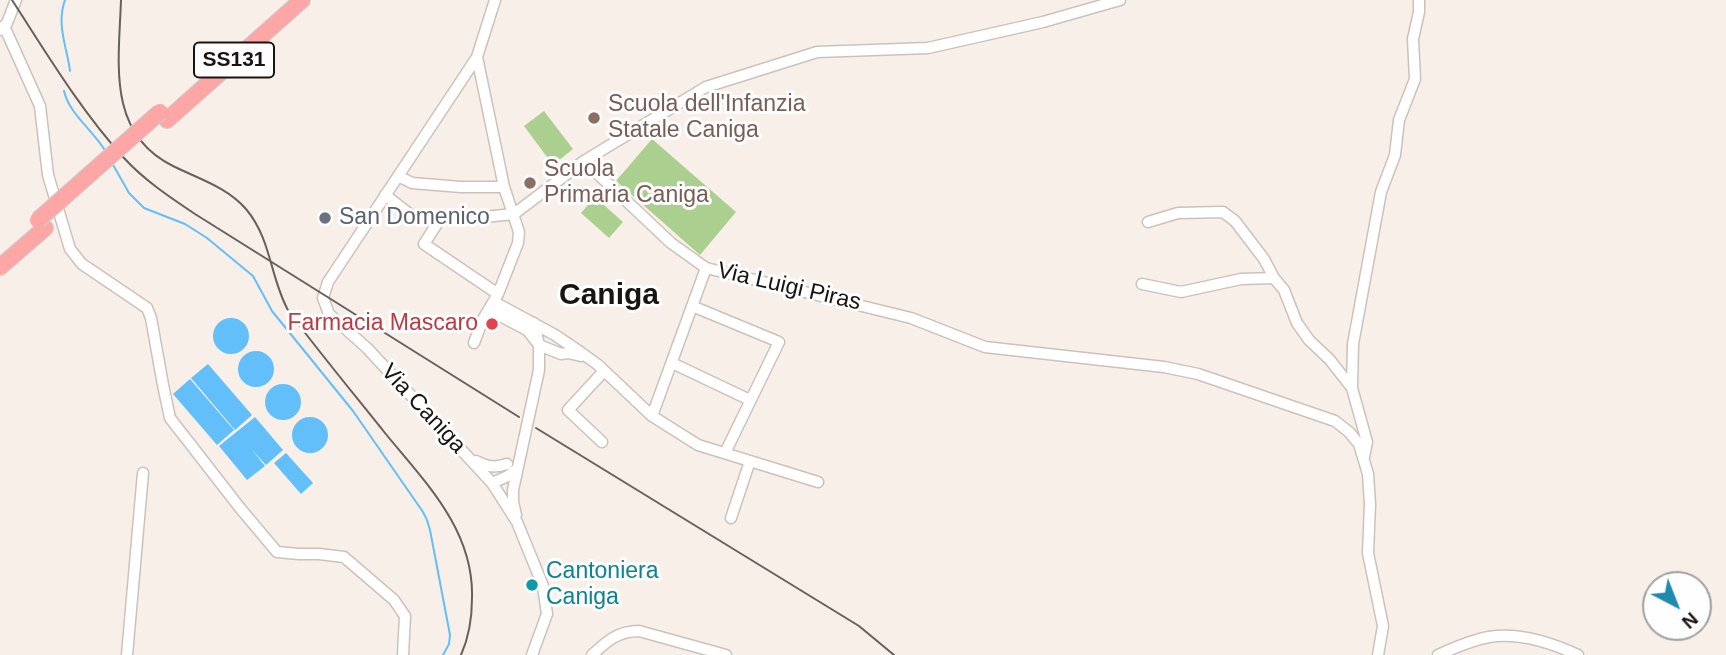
<!DOCTYPE html>
<html>
<head>
<meta charset="utf-8">
<style>
  body { margin:0 }
  #map { position:relative; width:1726px; height:655px; overflow:hidden; background:#f8efe8; font-family:Helvetica,sans-serif }
  canvas { display:block }
  .north { position:absolute; left:1642px; top:571px; width:70px; height:70px; box-sizing:border-box; background:#fefefe; border:2px solid #a2a0a0; border-radius:50%; rotate:138deg; font-size:19px; font-weight:700; line-height:28px; text-align:center; color:#171412 }
  .north::after { content:''; display:block; margin:auto; width:24px; height:32px; background:#1f8bb1; clip-path:polygon(50% 0,100% 100%,50% 72%,0 100%) }
</style>
</head>
<body>
<div id="map">
<canvas width="1726" height="655"></canvas>
<div class="north">N</div>
</div>
<script>
const c = document.querySelector('canvas').getContext('2d');
c.lineJoin = 'round';
function paint(path, color) {
  c.fillStyle = color;
  c.fill(path, 'evenodd');
}
function stroke(path, color, width, dash) {
  c.strokeStyle = color;
  c.lineWidth = width;
  c.lineCap = dash ? 'butt' : 'round';
  c.setLineDash(dash || []);
  c.stroke(path);
}
function write(font, color, halo, rows, align = 'center') {
  c.font = font + ' Helvetica,sans-serif';
  c.lineWidth = 6;
  c.setLineDash([]);
  c.textBaseline = 'middle';
  c.strokeStyle = halo;
  c.fillStyle = color;
  for (const [text, x, y, turn = 0] of rows) {
    c.save();
    c.translate(x, y);
    c.rotate((+turn || 0) * Math.PI / 180);
    c.textAlign = isNaN(turn) ? turn : align;
    if (halo) c.strokeText(text, 0, 0);
    c.fillText(text, 0, 0);
    c.restore();
  }
}
paint(new Path2D(`
  M 544,111 L 573,149 L 553,165 L 524,126 Z
  M 652,139 L 736,212 L 700,255 L 616,181 Z
  M 595,197 L 623,222 L 609,238 L 581,213 Z`), '#abcf8f');
paint(new Path2D(`
  M213 336a18 18 0 1 1 36 0a18 18 0 1 1-36 0Z
  M238 369a18 18 0 1 1 36 0a18 18 0 1 1-36 0Z
  M 208,364 L 252,415 L 235,430 L 191,378 Z
  M 190,379 L 234,430 L 217,445 L 173,394 Z
  M265 402a18 18 0 1 1 36 0a18 18 0 1 1-36 0Z
  M 255,417 L 283,450 L 266,465 L 252,450 L 265,466 L 247,480 L 219,446 Z
  M292 435a18 18 0 1 1 36 0a18 18 0 1 1-36 0Z
  M 286,453 L 313,483 L 301,494 L 274,463 Z`), '#62bff9');
stroke(new Path2D(`
  M 65,0 C 56,25 67,47 70,71
  M 64,91 C 69,114 94,131 106,152
  M 112,163 L 129,193 L 144,208 L 185,224 L 207,238 L 253,276 L 272,311 L 353,411 L 423,512 L 427,520 L 430,530 L 450,635 L 449,644 L 443,655`), '#62bff9', 2);
const minor = new Path2D(`
  M 495,0 L 477,57 L 328,282 L 323,298 L 329,314 L 367,348 L 492,483 L 517,522 L 543,586 L 547,614 L 532,655
  M 4,26 L 40,106 L 48,175 L 70,249 L 82,264 L 147,308 L 151,318 L 163,385 L 170,418 L 240,508 L 277,552 L 299,554 L 319,554 L 344,557 L 394,600 L 405,616 L 403,655
  M 0,30 L 7,23 L 16,0
  M 584,161 L 671,243 L 706,268 L 911,318 L 985,347 L 1164,367 L 1198,374 L 1335,421 L 1349,432 L 1359,444 L 1368,474 L 1370,504 L 1368,553 L 1383,626 L 1378,655
  M 398,176 L 412,183 L 461,187 L 504,187
  M 385,195 L 412,216 L 440,219 L 474,218 L 514,214 L 584,161 L 706,87 L 817,52 L 928,48 L 1043,22 L 1120,0
  M 440,219 L 424,244 L 498,294
  M 1148,222 L 1178,213 L 1223,212 L 1235,221 L 1264,259 L 1274,278
  M 1142,284 L 1181,292 L 1241,279 L 1274,278 L 1284,290 L 1297,323 L 1309,340 L 1330,360 L 1352,388
  M 494,302 L 555,335 L 580,352 L 597,364 L 652,416 L 698,445 L 818,482
  M 692,306 L 779,342 L 725,453
  M 489,310 L 527,330 L 539,345 L 561,354 L 568,353 L 581,356
  M 474,343 L 483,319 L 498,294 L 518,243 L 519,232 L 504,187 L 477,57
  M 672,363 L 750,400
  M 652,416 L 706,268
  M 602,442 L 568,410 L 604,371
  M 1364,457 L 1367,442 L 1352,388 L 1353,344 L 1381,192 L 1395,155 L 1399,120 L 1415,79 L 1413,39 L 1419,12 L 1419,0
  M 476,461 C 487,467 495,468 507,464
  M 492,483 L 508,476 L 517,469
  M 516,515 L 513,502 L 513,490 L 539,370 L 539,345 L 534,323
  M 731,518 L 750,461
  M 127,655 L 143,473
  M 592,655 C 607,641 618,631 639,631 L 726,655
  M 1438,655 C 1454,648 1471,640 1489,637 C 1518,632 1552,643 1578,655`);
const highway = new Path2D(`
  M 167,120 L 302,0
  M 0,267 L 45,228`);
stroke(minor, '#cbc2bb', 13);
stroke(highway, '#d1d0d0', 18);
stroke(minor, '#fff', 10);
stroke(highway, '#fca7a5', 16);
stroke(new Path2D(`
  M 12,0 C 47,54 81,111 124,158 C 144,180 171,198 195,214 L 519,417
  M 121,0 C 119,62 106,133 173,166 C 199,179 227,187 246,209 C 272,240 270,279 289,312 C 320,353 353,393 385,433 C 425,482 474,530 472,598 C 472,618 469,637 461,655
  M 536,428 L 859,626 L 894,655`), '#66615d', 2);
const highwayBridge = new Path2D(`
  M 38,220 L 160,112`);
stroke(highwayBridge, '#d1d0d0', 18, []);
stroke(highwayBridge, '#fca7a5', 16);
for (const [x, y, r, color] of [
  [594,118,7,"#8d6e63"],
  [530,183,7,"#8d6e63"],
  [325,218,7,"#6b7280"],
  [492,324,7,"#e0444e"],
  [532,585,7,"#0f9aa8"]
]) {
  const dot = new Path2D();
  dot.arc(x, y, r, 0, 2 * Math.PI);
  c.fillStyle = color;
  c.fill(dot);
  stroke(dot, '#fefefe', 2.5);
}
for (const [x, y, w] of [
  [234,60,80]
]) {
  const box = new Path2D();
  box.roundRect(x - w / 2, y - 17.5, w, 35, 5);
  c.fillStyle = '#fefefe';
  c.fill(box);
  stroke(box, '#171412', 2);
}
write('bold 21px', '#171412', null, [
  ["SS131",234,60]
]);
write('23px', '#785e54', '#fefefe', [
  ["Scuola dell'Infanzia",608,105],
  ["Statale Caniga",608,131],
  ["Scuola",544,170],
  ["Primaria Caniga",544,196]
], 'left');
write('23px', '#5b616d', '#fefefe', [
  ["San Domenico",339,218]
], 'left');
write('23px', '#171412', '#fefefe', [
  ["Via Luigi Piras",789,287,13],
  ["Via Caniga",423,409,47]
]);
write('23px', '#be3a42', '#fefefe', [
  ["Farmacia Mascaro",478,324]
], 'right');
write('23px', '#0d838f', '#fefefe', [
  ["Cantoniera",546,572],
  ["Caniga",546,598]
], 'left');
write('bold 30px', '#171412', '#fefefe', [
  ["Caniga",609,296]
]);
</script>
</body>
</html>
